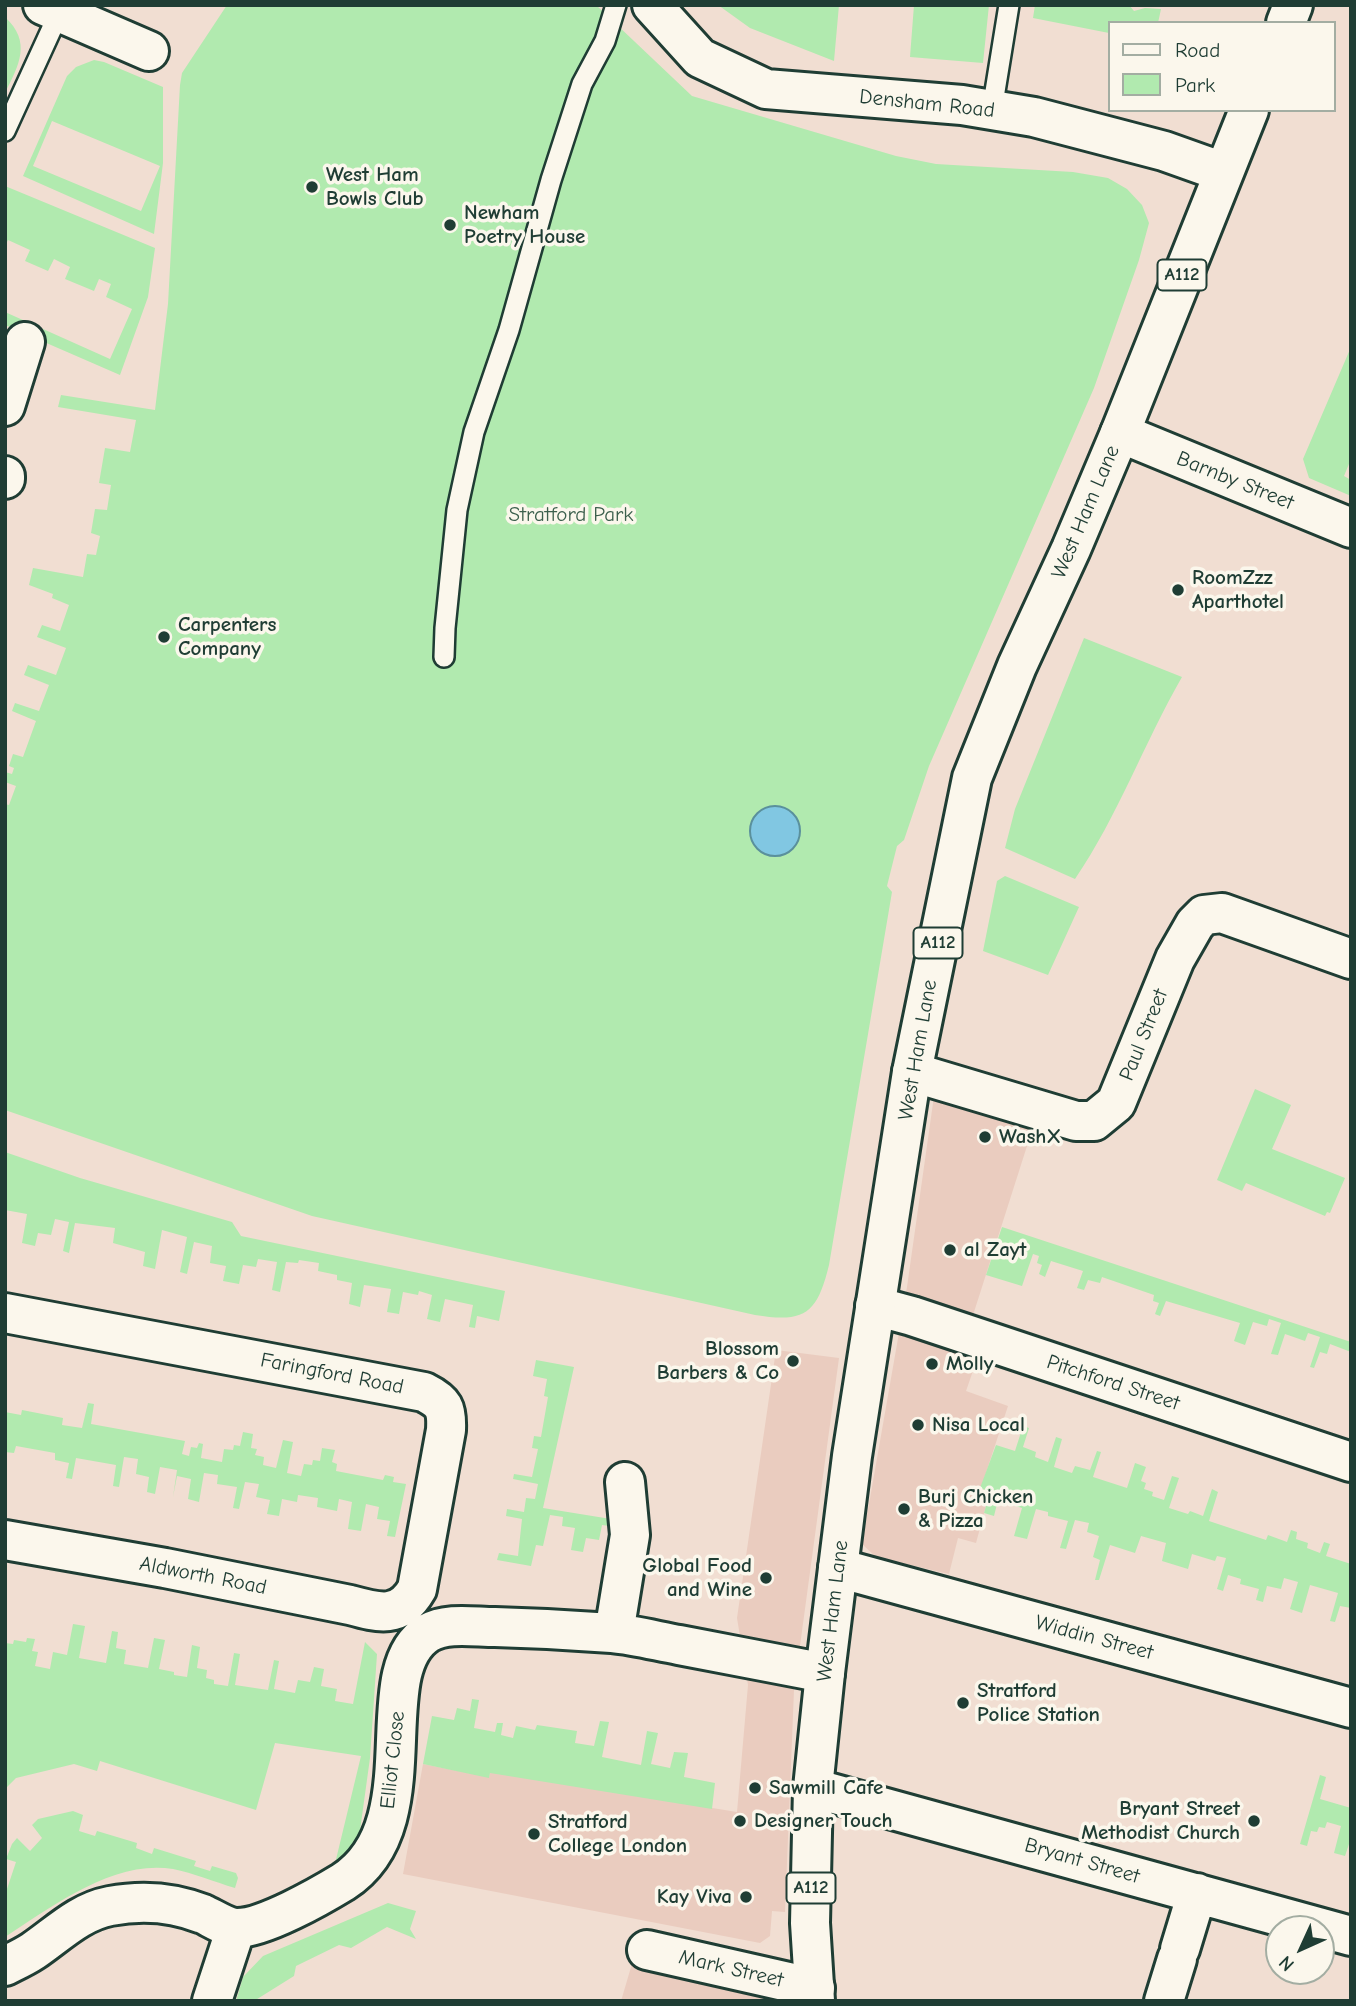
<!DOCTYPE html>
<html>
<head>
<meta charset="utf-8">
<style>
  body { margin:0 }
  #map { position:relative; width:1356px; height:2006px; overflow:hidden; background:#f1ded2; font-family:"Comic Neue",sans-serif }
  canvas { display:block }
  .frame { position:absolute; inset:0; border:7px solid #1f3d34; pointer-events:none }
  .legend { position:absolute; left:1108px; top:21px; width:228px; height:91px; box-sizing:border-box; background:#fbf7ec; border:2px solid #a3ada2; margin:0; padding:9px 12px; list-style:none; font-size:21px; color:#1f3d34 }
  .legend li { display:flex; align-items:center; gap:14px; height:35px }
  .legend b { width:35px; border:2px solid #a3ada2 }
  .north { position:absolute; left:1265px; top:1915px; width:70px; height:70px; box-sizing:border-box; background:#fbf7ec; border:2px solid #a3ada2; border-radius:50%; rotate:225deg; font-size:19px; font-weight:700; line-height:28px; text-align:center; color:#1f3d34 }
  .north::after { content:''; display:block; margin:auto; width:24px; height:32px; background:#1f3d34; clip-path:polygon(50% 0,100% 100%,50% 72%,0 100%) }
</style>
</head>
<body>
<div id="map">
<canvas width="1356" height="2006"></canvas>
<div class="frame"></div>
<ul class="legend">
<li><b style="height:9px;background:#fbf7ec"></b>Road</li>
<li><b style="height:19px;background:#b1eaaf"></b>Park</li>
</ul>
<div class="north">N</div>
</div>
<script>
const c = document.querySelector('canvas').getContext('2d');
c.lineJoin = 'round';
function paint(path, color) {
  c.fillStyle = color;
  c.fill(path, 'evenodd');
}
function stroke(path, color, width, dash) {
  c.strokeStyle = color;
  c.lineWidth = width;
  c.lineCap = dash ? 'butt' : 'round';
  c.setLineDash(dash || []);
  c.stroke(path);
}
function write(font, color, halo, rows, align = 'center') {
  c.font = font + ' "Comic Neue",sans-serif';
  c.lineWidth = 7;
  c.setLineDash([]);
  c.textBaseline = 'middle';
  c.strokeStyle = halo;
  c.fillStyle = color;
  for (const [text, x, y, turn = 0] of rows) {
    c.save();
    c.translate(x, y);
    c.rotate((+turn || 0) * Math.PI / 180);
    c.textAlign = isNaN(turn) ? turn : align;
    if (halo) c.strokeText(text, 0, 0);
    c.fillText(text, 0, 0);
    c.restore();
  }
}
paint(new Path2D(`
  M 935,1089 L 1035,1121 L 959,1359 L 975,1365 L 966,1391 L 1008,1406 L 981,1488 L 990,1491 L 976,1543 L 958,1538 L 949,1574 L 876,1557 L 862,1544 L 907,1287 Z
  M 776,1350 L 839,1358 L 794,1690 L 785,1912 L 772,1911 L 770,1936 L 760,1943 L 403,1874 L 423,1764 L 489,1777 L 490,1772 L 737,1812 L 748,1685 L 737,1618 Z
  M 634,1957 L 652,1961 L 651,1973 L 790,2001 L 621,2001 Z`), '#eaccbf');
paint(new Path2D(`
  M 227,5 L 596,5 L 692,96 L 896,156 L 936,164 L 1073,172 L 1108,178 L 1127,189 L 1142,205 L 1149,223 L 1139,260 L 1094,388 L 929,766 L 904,840 L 897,846 L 887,886 L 892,892 L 829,1265 C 817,1314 805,1323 755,1315 L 312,1216 L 5,1110 L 5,804 L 9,805 L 16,786 L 5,782 L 5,772 L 12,774 L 14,768 L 9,766 L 13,754 L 23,757 L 36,721 L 12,711 L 15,703 L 39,711 L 49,685 L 24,675 L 28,665 L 56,675 L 66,648 L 37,637 L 42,625 L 60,631 L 69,605 L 52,598 L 53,594 L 29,585 L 33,568 L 83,577 L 87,554 L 96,555 L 100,536 L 91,533 L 95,509 L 107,510 L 111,485 L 99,483 L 105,448 L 130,452 L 136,420 L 58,407 L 61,395 L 155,410 L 168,304 L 180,85 L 182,73 Z
  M 718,5 L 839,5 L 834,61 L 750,28 Z
  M 914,5 L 989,5 L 983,63 L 910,57 Z
  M 1035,5 L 1129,5 L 1134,11 L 1145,8 L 1161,9 L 1158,23 L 1109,23 L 1109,33 L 1033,18 Z
  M 5,17 C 32,42 19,65 5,93 Z
  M 94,60 L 104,62 L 163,87 L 163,163 L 154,234 L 23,176 L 67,76 L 76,67 ZM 52,121 L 160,166 L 141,211 L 33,166 Z
  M 5,186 L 155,248 L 148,297 L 120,375 L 5,325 L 5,312 L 110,359 L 132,309 L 106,297 L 111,284 L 99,279 L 94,291 L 65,279 L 70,267 L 54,259 L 48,271 L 25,261 L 30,250 L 8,240 L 5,246 Z
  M 1351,347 L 1351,459 L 1344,476 L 1351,480 L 1351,496 L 1309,478 L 1303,459 Z
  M 1084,638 L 1182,677 C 1144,743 1118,816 1075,879 L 1005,848 L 1015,809 Z
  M 1005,876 L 1079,907 L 1048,975 L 983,951 L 997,881 Z
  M 1255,1089 L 1291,1105 L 1272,1149 L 1345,1178 L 1330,1213 L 1327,1212 L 1325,1216 L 1246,1183 L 1242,1191 L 1217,1180 Z
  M 5,1152 L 80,1178 L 232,1222 L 241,1236 L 505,1291 L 499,1321 L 477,1316 L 475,1328 L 469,1327 L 473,1305 L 445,1299 L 440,1322 L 427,1319 L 432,1295 L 419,1291 L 418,1295 L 403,1292 L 399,1314 L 387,1312 L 391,1289 L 364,1285 L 360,1307 L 349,1304 L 352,1283 L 337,1280 L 337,1275 L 318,1271 L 319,1263 L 299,1260 L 298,1263 L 286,1262 L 280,1292 L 272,1290 L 277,1262 L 258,1259 L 256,1267 L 243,1265 L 239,1284 L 223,1281 L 226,1266 L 210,1263 L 212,1246 L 194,1242 L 187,1274 L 180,1272 L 187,1237 L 162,1230 L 155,1269 L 143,1266 L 145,1252 L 113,1243 L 115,1228 L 75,1223 L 69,1253 L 63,1251 L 69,1222 L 55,1219 L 51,1235 L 38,1233 L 35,1246 L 22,1243 L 27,1214 L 5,1210 Z
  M 1002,1227 L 1351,1342 L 1351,1352 L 1330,1344 L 1327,1354 L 1320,1352 L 1314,1368 L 1310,1367 L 1320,1337 L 1308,1333 L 1305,1341 L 1285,1334 L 1278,1355 L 1271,1354 L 1281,1323 L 1269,1319 L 1267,1326 L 1253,1322 L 1245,1345 L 1234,1341 L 1240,1323 L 1166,1301 L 1160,1316 L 1155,1314 L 1159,1303 L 1153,1301 L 1154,1295 L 1102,1277 L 1100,1283 L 1088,1280 L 1084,1290 L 1077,1288 L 1083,1271 L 1051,1261 L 1045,1277 L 1039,1274 L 1042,1265 L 1037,1263 L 1039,1256 L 1033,1254 L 1022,1286 L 986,1275 Z
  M 536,1360 L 574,1367 L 543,1508 L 617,1520 L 616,1527 L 602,1525 L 599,1540 L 586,1538 L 583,1552 L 571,1550 L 575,1528 L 562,1526 L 563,1517 L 550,1515 L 543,1546 L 536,1545 L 531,1566 L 497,1560 L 499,1553 L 518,1556 L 522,1519 L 506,1516 L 507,1509 L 524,1512 L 526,1498 L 535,1499 L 538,1484 L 513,1479 L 514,1474 L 532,1477 L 538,1449 L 532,1448 L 534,1436 L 541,1437 L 548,1397 L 544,1396 L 547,1379 L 533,1376 Z
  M 88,1403 L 94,1404 L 91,1424 L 185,1441 L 182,1454 L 189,1456 L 191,1447 L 197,1448 L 199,1443 L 203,1444 L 201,1458 L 222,1462 L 224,1449 L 233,1450 L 234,1445 L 240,1446 L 243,1432 L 253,1434 L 251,1448 L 257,1449 L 255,1455 L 264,1457 L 263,1465 L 276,1468 L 283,1440 L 293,1442 L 287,1473 L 301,1476 L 304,1464 L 312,1465 L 313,1460 L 320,1461 L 322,1448 L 335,1450 L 332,1462 L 337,1464 L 336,1471 L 383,1480 L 385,1475 L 394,1477 L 393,1482 L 406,1484 L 395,1537 L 387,1536 L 390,1521 L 377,1519 L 379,1507 L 366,1504 L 361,1531 L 348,1529 L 352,1502 L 339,1499 L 337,1511 L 317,1507 L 318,1498 L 298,1495 L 297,1502 L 282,1499 L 279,1516 L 267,1514 L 270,1500 L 256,1497 L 259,1484 L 245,1482 L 239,1509 L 233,1508 L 237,1487 L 217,1484 L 218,1475 L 204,1473 L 199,1502 L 188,1499 L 191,1479 L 177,1476 L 173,1497 L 177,1470 L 160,1467 L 155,1494 L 147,1492 L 149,1477 L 136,1474 L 138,1459 L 124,1457 L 119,1487 L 113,1486 L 116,1465 L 76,1458 L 72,1479 L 66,1478 L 69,1463 L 55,1460 L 55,1453 L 16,1446 L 14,1453 L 5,1452 L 5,1412 L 21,1415 L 22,1410 L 63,1418 L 62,1425 L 82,1428 Z
  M 1023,1426 L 1029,1428 L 1023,1447 L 1036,1452 L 1035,1457 L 1048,1462 L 1056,1437 L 1062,1439 L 1054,1467 L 1072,1473 L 1075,1466 L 1090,1470 L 1097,1451 L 1101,1452 L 1093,1477 L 1127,1488 L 1135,1463 L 1146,1467 L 1141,1481 L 1146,1483 L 1144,1489 L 1153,1492 L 1152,1496 L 1164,1500 L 1172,1476 L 1179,1478 L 1169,1508 L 1188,1514 L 1190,1511 L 1203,1516 L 1212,1489 L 1218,1492 L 1209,1521 L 1266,1540 L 1268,1535 L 1287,1542 L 1291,1530 L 1297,1532 L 1296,1539 L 1308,1543 L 1307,1548 L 1320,1553 L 1324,1542 L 1330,1544 L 1326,1556 L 1351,1564 L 1351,1608 L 1340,1606 L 1335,1622 L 1330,1621 L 1338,1593 L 1310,1585 L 1302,1613 L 1290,1609 L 1298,1582 L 1284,1578 L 1281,1589 L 1267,1586 L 1263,1602 L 1256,1600 L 1259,1589 L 1240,1584 L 1241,1579 L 1228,1575 L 1223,1591 L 1217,1589 L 1226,1558 L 1217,1556 L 1215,1561 L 1192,1554 L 1188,1569 L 1162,1561 L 1166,1543 L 1141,1536 L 1135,1553 L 1110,1545 L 1099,1580 L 1095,1580 L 1100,1560 L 1093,1557 L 1099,1536 L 1087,1532 L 1089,1523 L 1075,1520 L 1066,1549 L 1060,1548 L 1068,1521 L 1048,1516 L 1048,1512 L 1036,1509 L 1027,1539 L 1014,1536 L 1022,1508 L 998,1500 L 994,1516 L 984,1513 L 990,1492 L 980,1488 L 996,1445 L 1015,1451 Z
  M 73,1624 L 85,1626 L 79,1658 L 106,1663 L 112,1631 L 118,1632 L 116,1648 L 126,1650 L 124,1664 L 148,1668 L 154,1638 L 165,1640 L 159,1669 L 174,1672 L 174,1675 L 187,1677 L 192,1645 L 200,1647 L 197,1668 L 207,1670 L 206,1678 L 214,1680 L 214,1684 L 228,1686 L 234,1653 L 240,1654 L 235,1685 L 268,1690 L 274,1660 L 279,1661 L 274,1689 L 295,1693 L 298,1680 L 310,1682 L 314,1667 L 324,1669 L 321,1686 L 337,1689 L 335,1701 L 353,1704 L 365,1642 L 377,1654 L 370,1758 L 358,1845 L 332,1876 L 361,1756 L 275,1743 L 256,1810 L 100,1761 L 97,1771 L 74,1764 L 16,1778 L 5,1789 L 5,1643 L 13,1644 L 14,1640 L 26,1642 L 27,1638 L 35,1639 L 32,1651 L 38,1652 L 35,1666 L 50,1669 L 53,1652 L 67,1655 Z
  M 472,1699 L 479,1700 L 474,1728 L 495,1732 L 497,1723 L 503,1723 L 501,1735 L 513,1738 L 516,1726 L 535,1730 L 537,1725 L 577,1731 L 575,1743 L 594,1746 L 600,1721 L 609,1722 L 602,1757 L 641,1765 L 647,1731 L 658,1733 L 651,1764 L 670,1768 L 674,1752 L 688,1753 L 684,1777 L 715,1783 L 712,1809 L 490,1773 L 489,1778 L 423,1764 L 432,1716 L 454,1720 L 457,1708 L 470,1711 Z
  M 1320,1775 L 1326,1777 L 1320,1799 L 1351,1808 L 1351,1844 L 1349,1844 L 1345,1856 L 1334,1853 L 1341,1826 L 1327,1822 L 1325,1828 L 1319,1827 L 1317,1832 L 1311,1831 L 1307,1846 L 1300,1844 Z
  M 73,1811 L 83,1815 L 79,1831 L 95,1836 L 97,1831 L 137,1843 L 136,1848 L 152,1854 L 154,1848 L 196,1861 L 194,1866 L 210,1871 L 212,1866 L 236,1873 L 238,1878 L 235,1888 C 215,1882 193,1873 173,1869 C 114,1859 51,1907 5,1937 L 5,1895 L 16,1862 L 6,1859 L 12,1844 L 17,1838 L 30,1851 L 42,1838 L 32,1825 L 38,1819 Z
  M 388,1903 L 416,1911 L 410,1929 L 416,1939 L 387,1927 L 351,1948 L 339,1945 L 296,1966 L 294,1976 L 254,2001 L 236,2001 L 243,1977 L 263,1956 Z`), '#b1eaaf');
const water = new Path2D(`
  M750 831a25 25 0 1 1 50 0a25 25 0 1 1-50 0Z`);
paint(water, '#81c7e2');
stroke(water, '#5a909c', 2);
const lane = new Path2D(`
  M 992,110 L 1009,5
  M 5,131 L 59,13
  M 444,657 L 445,628 L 457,510 L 474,432 L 509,330 L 551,180 L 582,84 L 605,41 L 616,5`);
const street = new Path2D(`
  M 43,5 L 149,51
  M 5,406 L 25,342
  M 1120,433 L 1351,528
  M 5,476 L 5,479
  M 912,1072 L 1076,1121 L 1094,1121 L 1116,1103 L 1175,959 L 1195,924 L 1204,915 L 1222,913 L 1351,959
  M 875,1306 L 912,1316 L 1351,1462
  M 5,1313 L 424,1392 C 444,1402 447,1408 446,1430 L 417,1589 C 400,1619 379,1613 350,1605 L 165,1568 L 5,1540
  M 838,1568 L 1351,1708
  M 614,1633 L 630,1535 L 625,1482
  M 813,1788 L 1351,1936
  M 1180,1949 L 1197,1893
  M 647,1950 L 815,1988
  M 5,1966 C 15,1961 24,1957 33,1951 C 58,1934 79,1912 110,1906 C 141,1900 173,1902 203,1914 C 212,1918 227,1928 237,1928 C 264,1928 320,1896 343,1882 C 433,1824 365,1672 428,1633 C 447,1622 474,1627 495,1627 C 534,1628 573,1630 612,1633 C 634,1635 657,1641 679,1645 C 728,1654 776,1664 825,1673
  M 212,2001 L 236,1928
  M 1164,2001 L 1177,1959`);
const secondary = new Path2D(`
  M 652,5 L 700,58 L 766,89 L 962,105 L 1034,117 L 1164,151 L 1223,172`);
const primary = new Path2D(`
  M 1286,23 L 1293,5
  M 815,2001 L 810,1923 L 813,1788 L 825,1673 L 852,1456 L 912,1072 L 972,778 L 1017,666 L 1071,549 L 1120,433 L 1249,110`);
stroke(lane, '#1f3d34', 24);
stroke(street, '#1f3d34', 44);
stroke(secondary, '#1f3d34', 44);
stroke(primary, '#1f3d34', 44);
stroke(lane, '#fbf7ec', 19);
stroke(street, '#fbf7ec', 38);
stroke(secondary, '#fbf7ec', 38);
stroke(primary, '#fbf7ec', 38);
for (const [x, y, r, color] of [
  [312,187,7,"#1f3d34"],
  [450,225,7,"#1f3d34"],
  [1178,590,7,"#1f3d34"],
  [164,637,7,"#1f3d34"],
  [985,1137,7,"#1f3d34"],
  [950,1250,7,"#1f3d34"],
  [793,1361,7,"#1f3d34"],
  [932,1364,7,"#1f3d34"],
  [918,1425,7,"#1f3d34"],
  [904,1509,7,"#1f3d34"],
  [766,1578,7,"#1f3d34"],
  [963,1703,7,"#1f3d34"],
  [755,1788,7,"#1f3d34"],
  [740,1821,7,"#1f3d34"],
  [1254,1821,7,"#1f3d34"],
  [534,1834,7,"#1f3d34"],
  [746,1897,7,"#1f3d34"]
]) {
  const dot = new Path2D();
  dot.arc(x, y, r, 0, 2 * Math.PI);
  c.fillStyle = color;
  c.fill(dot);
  stroke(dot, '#fbf7ec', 2.5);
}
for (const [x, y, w] of [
  [1182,275,49],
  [938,943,49],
  [811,1888,49]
]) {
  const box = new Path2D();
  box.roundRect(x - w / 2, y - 15.5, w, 31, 5);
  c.fillStyle = '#fbf7ec';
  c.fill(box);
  stroke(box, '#1f3d34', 2);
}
write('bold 19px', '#1f3d34', null, [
  ["A112",1182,275],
  ["A112",938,943],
  ["A112",811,1888]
]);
write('21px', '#1f3d34', '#fbf7ec', [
  ["Densham Road",927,104,6],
  ["Barnby Street",1235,481,22],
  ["West Ham Lane",1086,512,-67],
  ["Paul Street",1144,1035,-68],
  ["West Ham Lane",918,1050,-80],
  ["Faringford Road",332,1374,11],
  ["Pitchford Street",1113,1383,18],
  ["Aldworth Road",203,1576,11],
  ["West Ham Lane",833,1611,-83],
  ["Widdin Street",1094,1638,15],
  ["Elliot Close",393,1760,-84],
  ["Bryant Street",1082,1861,16],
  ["Mark Street",731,1969,13]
]);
write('bold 21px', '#1f3d34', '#fbf7ec', [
  ["West Ham",326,175],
  ["Bowls Club",326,199],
  ["Newham",464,213],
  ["Poetry House",464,237],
  ["RoomZzz",1192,578],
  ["Aparthotel",1192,602],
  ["Carpenters",178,625],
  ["Company",178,649],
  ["WashX",999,1137],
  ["al Zayt",964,1250],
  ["Blossom",779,1349,"right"],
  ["Barbers & Co",779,1373,"right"],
  ["Molly",946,1364],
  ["Nisa Local",932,1425],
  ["Burj Chicken",918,1497],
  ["& Pizza",918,1521],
  ["Global Food",752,1566,"right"],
  ["and Wine",752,1590,"right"],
  ["Stratford",977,1691],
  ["Police Station",977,1715],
  ["Sawmill Cafe",769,1788],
  ["Bryant Street",1240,1809,"right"],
  ["Methodist Church",1240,1833,"right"],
  ["Designer Touch",754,1821],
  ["Stratford",548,1822],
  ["College London",548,1846],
  ["Kay Viva",732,1897,"right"]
], 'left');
write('21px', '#3c604d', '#fbf7ec', [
  ["Stratford Park",571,515]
]);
</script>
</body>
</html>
